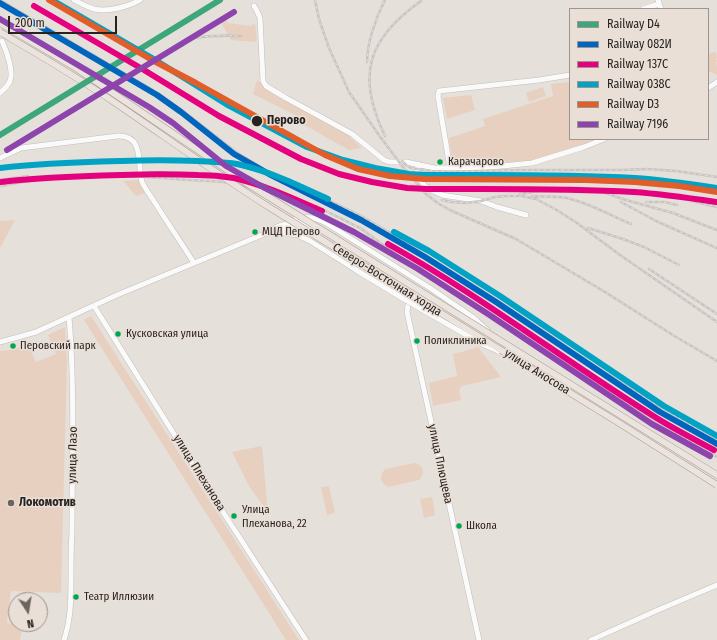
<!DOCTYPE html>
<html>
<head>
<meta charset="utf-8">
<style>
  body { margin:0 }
  #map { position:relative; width:717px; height:640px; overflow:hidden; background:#e6e0db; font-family:"Fira Sans Condensed",sans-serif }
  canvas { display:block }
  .legend { position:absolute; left:569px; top:8px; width:140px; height:132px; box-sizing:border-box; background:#eadfd7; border:1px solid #9c948e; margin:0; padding:5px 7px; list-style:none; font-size:12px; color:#272320 }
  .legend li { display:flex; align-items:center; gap:8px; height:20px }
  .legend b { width:20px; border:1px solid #9c948e }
  .north { position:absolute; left:8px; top:592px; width:40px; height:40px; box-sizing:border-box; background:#eadfd7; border:1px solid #9c948e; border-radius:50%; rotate:168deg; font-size:11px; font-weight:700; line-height:16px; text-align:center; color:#272320 }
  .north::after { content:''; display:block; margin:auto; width:14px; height:18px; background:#6a6561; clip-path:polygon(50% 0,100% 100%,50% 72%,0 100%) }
  .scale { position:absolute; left:8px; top:16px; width:109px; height:18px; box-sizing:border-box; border:2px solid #272320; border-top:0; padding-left:5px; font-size:12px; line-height:14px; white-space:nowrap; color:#272320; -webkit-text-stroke:3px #eadfd7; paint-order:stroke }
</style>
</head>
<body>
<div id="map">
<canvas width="717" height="640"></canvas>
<ul class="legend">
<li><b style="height:5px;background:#3da67b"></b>Railway D4</li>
<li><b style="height:5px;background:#0065bd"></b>Railway 082И</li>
<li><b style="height:5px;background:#e5007d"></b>Railway 137С</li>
<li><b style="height:5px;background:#02a2c5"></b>Railway 038С</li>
<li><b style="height:5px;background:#e15d29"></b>Railway D3</li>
<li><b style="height:5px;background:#8e44ad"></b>Railway 7196</li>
</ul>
<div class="north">N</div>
<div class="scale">200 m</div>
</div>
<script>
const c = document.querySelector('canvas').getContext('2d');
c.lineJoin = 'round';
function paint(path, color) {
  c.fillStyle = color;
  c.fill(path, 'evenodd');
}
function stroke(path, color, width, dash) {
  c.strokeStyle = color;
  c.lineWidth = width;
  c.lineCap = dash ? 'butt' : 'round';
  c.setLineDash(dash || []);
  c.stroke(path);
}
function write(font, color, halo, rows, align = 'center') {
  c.font = font + ' "Fira Sans Condensed",sans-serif';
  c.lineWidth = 3;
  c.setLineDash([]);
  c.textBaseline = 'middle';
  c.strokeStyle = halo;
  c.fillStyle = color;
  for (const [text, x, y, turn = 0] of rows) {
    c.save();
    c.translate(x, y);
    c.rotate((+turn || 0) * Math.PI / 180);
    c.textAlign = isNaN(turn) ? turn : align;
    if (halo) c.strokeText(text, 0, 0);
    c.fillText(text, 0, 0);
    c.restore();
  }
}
paint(new Path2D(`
  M 224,16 L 228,23 L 250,26 L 255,24 L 257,40 L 255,42 L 231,40 L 219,19 Z
  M 716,52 L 717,58 L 716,58 L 717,61 L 716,63 L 717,66 L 717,75 L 708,71 L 708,54 Z
  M 257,80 L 281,97 L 346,133 L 362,148 L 349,150 L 299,122 L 297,116 L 253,94 Z
  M 570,82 L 570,139 L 597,139 L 581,146 L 529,161 L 453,165 L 449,138 L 485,126 L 483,119 L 553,96 L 551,84 Z
  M 543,87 L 546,96 L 529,102 L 526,93 Z
  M 471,95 L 475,110 L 447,119 L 443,98 Z
  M 139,180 L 145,193 L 136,196 L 123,181 Z
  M 15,220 L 0,248 L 0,221 Z
  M 91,316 L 299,640 L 286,640 L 84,320 Z
  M 65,327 L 67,361 L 61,593 L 11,591 L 7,623 L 23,625 L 20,640 L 0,640 L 0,351 L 13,350 L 28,345 L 36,362 L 56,354 L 48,335 Z
  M 478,347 L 501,377 L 462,386 L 459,390 L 461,400 L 433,406 L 429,383 L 457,376 L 453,354 L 469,350 Z
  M 262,446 L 268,512 L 250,488 L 232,452 Z
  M 414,463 C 424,465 426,473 419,480 L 388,487 C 380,483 379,476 385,469 Z
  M 329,486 L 335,513 L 327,515 L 321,487 Z
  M 432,497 L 435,515 L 424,518 L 420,499 Z`), '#e7d0bf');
const minor = new Path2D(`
  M 74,0 C 80,3 87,7 94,9 C 109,12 127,7 140,0
  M 658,0 L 661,9
  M 254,6 L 257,11 L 260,18 L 263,81 L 266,86 L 286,98 L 352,134 L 384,160 L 390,162 L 406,162 L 434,168 L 450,168 L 492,167 L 532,163 L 584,147 L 604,139
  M 643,9 L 659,4
  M 708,88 L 717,82
  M 0,93 C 4,89 8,86 10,81 C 14,71 6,50 2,41
  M 0,158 L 21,148 L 118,136 C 145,135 137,166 142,182 C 145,189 153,199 157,206 C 169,225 182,244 194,263
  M 418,164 L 417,172 L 417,176 L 425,186 L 433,191 L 442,195 L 481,201 L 497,207 L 526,215
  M 450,168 L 438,96 L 439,91 L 539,80 L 570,75
  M 290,221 C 305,216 312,216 326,223 L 430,288 L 474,318 L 488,331
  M 274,231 L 291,228 L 304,229
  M 278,232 L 297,235 L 310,241 L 356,270
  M 417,290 L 408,305 L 407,312 L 479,640
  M 94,306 L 212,495 L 306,640
  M 0,342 L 36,332 L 117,295 L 269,232 C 281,222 301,220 315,228
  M 64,640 C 71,619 71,599 71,577 C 71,562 71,547 72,532 C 72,460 75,388 69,317
  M 591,640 L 658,610 L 717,585`);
const major = new Path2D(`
  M 496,338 L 717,475`);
stroke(minor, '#c2beba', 6);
stroke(major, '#ad9f94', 7);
stroke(minor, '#fbfafa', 5);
stroke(major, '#ebe3de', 6);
const rail = new Path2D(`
  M 0,0 L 158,93 L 182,110 L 236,152 L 269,172 L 363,217 L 394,235 L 497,300 L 603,371 L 662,408 L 717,441
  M 315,0 L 319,19 L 329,48 L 349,92 L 381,138 L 406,171 L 426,194 L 439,204 L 452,211 L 516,239 L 605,292 L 676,337 L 717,361
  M 187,39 C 205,36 223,35 241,36
  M 367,62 C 367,43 376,17 385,0
  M 385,136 C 356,76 367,39 421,1
  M 402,161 L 406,165 L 411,168 L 431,171 L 450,172 L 524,170 L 621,170 L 648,169 L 676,171 L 717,177
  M 150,172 L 181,174
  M 0,180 L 28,176
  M 0,186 C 31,180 63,176 94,175 C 121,175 149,177 176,179 C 195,181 213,180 231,183 C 248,186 265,191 281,196
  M 277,192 L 318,207 L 360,228 L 397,255 L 487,311 L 595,383 L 655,420 L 717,457
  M 520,194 L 544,190 L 569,188 L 582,188 L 600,191 L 626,200 L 673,213 L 717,230
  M 532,196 C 544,197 555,196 567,198 C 587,202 612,216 631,224
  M 442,200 L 452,202 L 466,203 L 481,201 L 495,197 L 506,196 L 522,196 L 536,199 L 555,209 L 577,223 L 620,255 L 717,322
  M 692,201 L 717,207
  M 621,202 L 656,221 L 717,248
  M 646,202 L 665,202 L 677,205
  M 588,228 L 623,239 L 644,247 L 679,265
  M 649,269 L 717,314`);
stroke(rail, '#c7c5c3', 2.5);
stroke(rail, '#eadfd7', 1, [3]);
const minorBridge = new Path2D(`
  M 356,270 L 402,298 L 482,344 L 498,351`);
const majorBridge = new Path2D(`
  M 0,23 L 76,68 L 251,186 L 496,338
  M 0,32 C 39,55 77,77 114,102 C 167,138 218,175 272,209 L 619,423 L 717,485`);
stroke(minorBridge, '#c2beba', 6, []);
stroke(majorBridge, '#ad9f94', 7, []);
stroke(minorBridge, '#fbfafa', 5);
stroke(majorBridge, '#ebe3de', 6);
stroke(new Path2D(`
  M 0,135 L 220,0`), '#3da67b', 6);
stroke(new Path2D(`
  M 0,3 L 157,95 L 181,112 L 234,154 L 269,174 L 361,220 L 425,257 L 496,302 L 660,412 L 717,444`), '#0065bd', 6);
stroke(new Path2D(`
  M 34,6 L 144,70 L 219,116 L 301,159 L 339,174 L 372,182 L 407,188 L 427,189 C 496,189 565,188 634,192 C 662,194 689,198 716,202
  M 1,182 C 41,177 82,176 122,175 C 148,174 173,174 198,175 C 210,175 222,176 234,178 C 265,185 294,199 322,211
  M 388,244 C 481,296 565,361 655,417 C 674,429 694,439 714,450`), '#e5007d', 6);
stroke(new Path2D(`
  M 52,0 L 152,58 L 226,104 L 307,147 L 343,160 L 375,168 L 409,174 L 427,175 C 496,175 566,174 635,178 C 663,180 690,184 717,188
  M 0,168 C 40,163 81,162 121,161 C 147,160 172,160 198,161 C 211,162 224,162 237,164 C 269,171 298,185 328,199
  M 394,232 L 429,251 L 500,296 L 664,406 L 717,436`), '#02a2c5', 6);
stroke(new Path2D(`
  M 49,0 L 152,60 L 196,83 L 325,155 L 358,169 L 390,176 L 424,179 L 586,180 L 635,182 L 679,186 L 717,192`), '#e15d29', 6);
stroke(new Path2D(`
  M 0,19 L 149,107 L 173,123 L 226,166 L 263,187 L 354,232 L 418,269 L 488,314 L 652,424 L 710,456
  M 7,150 L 234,12`), '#8e44ad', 6);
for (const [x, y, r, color] of [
  [257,121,6,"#272320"],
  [440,162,3.5,"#00a651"],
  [255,232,3.5,"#00a651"],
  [118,334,3.5,"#00a651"],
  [417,341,3.5,"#00a651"],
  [13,346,3.5,"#00a651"],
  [11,503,4,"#6a6561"],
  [234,516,3.5,"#00a651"],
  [459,526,3.5,"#00a651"],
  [76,597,3.5,"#00a651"]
]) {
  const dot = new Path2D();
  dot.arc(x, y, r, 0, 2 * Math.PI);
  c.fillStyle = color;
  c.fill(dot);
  stroke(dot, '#eadfd7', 1.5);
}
write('11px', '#272320', '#eadfd7', [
  ["Карачарово",448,162],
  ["МЦД Перово",262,232],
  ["Кусковская улица",126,334],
  ["Поликлиника",424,341],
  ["Перовский парк",20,346],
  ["Улица",242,510],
  ["Плеханова, 22",242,524],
  ["Школа",466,526],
  ["Театр Иллюзии",84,597]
], 'left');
write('bold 12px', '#272320', '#eadfd7', [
  ["Перово",267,121]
], 'left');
write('12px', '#272320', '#eadfd7', [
  ["Северо-Восточная хорда",387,280,32],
  ["улица Аносова",537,372,32],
  ["улица Лазо",73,455,-89],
  ["улица Плющева",440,464,78],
  ["улица Плеханова",199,473,58]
]);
write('bold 12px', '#272320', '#eadfd7', [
  ["Локомотив",19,503]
], 'left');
</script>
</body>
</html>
